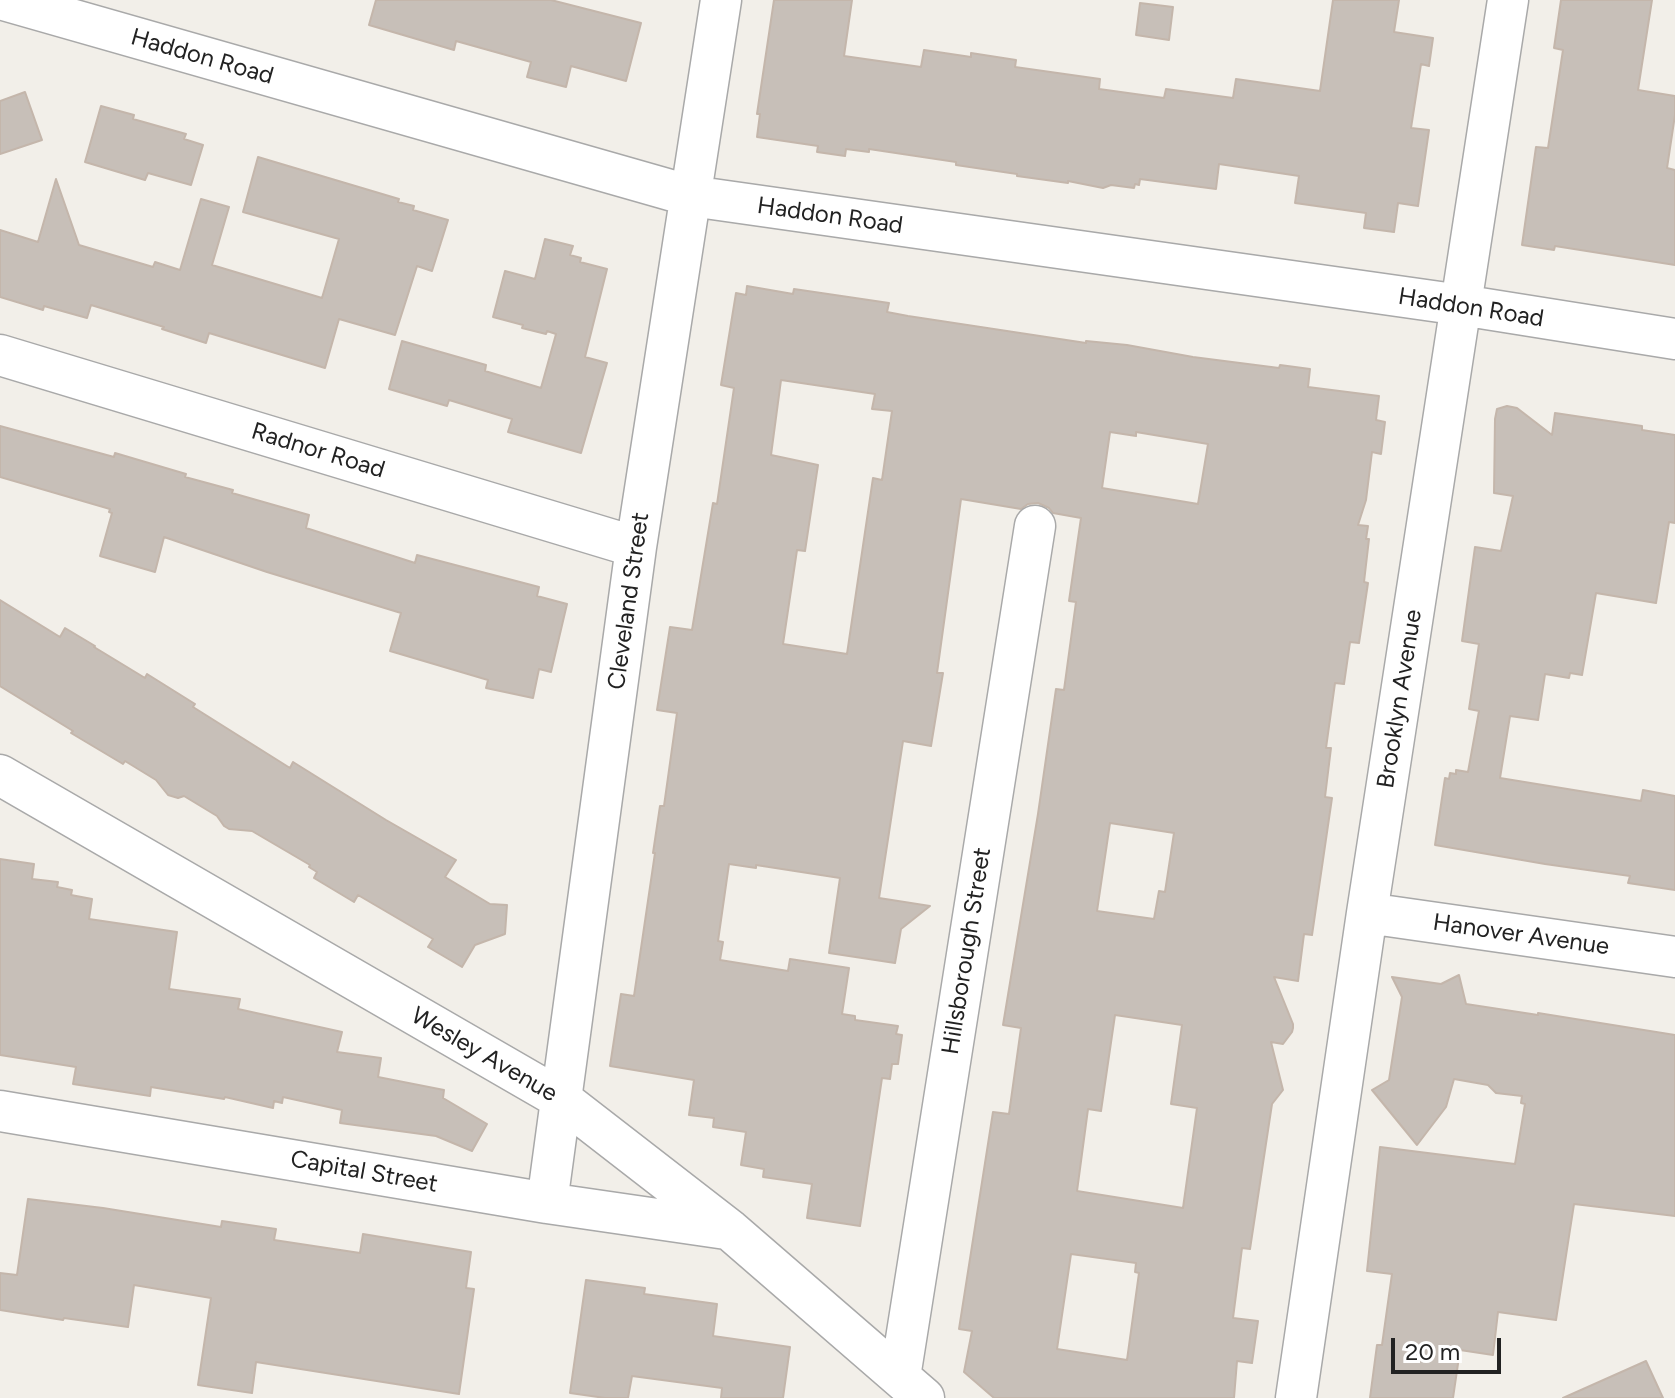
<!DOCTYPE html>
<html>
<head>
<meta charset="utf-8">
<style>
  body { margin:0 }
  #map { position:relative; width:1675px; height:1398px; overflow:hidden; background:#f2efe9; font-family:Figtree,sans-serif }
  canvas { display:block }
  .scale { position:absolute; left:1391px; top:1338px; width:110px; height:36px; box-sizing:border-box; border:4px solid #222; border-top:0; padding-left:10px; font-size:24px; line-height:28px; white-space:nowrap; color:#222; -webkit-text-stroke:6px #fff; paint-order:stroke }
</style>
</head>
<body>
<div id="map">
<canvas width="1675" height="1398"></canvas>
<div class="scale">20 m</div>
</div>
<script>
const c = document.querySelector('canvas').getContext('2d');
c.lineJoin = 'round';
function paint(path, color) {
  c.fillStyle = color;
  c.fill(path, 'evenodd');
}
function stroke(path, color, width, dash) {
  c.strokeStyle = color;
  c.lineWidth = width;
  c.lineCap = dash ? 'butt' : 'round';
  c.setLineDash(dash || []);
  c.stroke(path);
}
function write(font, color, halo, rows, align = 'center') {
  c.font = font + ' Figtree,sans-serif';
  c.lineWidth = 6;
  c.setLineDash([]);
  c.textBaseline = 'middle';
  c.strokeStyle = halo;
  c.fillStyle = color;
  for (const [text, x, y, turn = 0] of rows) {
    c.save();
    c.translate(x, y);
    c.rotate((+turn || 0) * Math.PI / 180);
    c.textAlign = isNaN(turn) ? turn : align;
    if (halo) c.strokeText(text, 0, 0);
    c.fillText(text, 0, 0);
    c.restore();
  }
}
const building = new Path2D(`
  M 376,0 L 551,0 L 641,23 L 626,81 L 571,66 L 566,87 L 527,77 L 531,62 L 456,41 L 454,50 L 369,25 Z
  M 774,0 L 852,0 L 844,56 L 921,67 L 924,50 L 971,57 L 971,53 L 1016,60 L 1015,67 L 1100,79 L 1099,89 L 1164,98 L 1166,89 L 1233,98 L 1236,79 L 1320,91 L 1333,0 L 1399,0 L 1394,32 L 1433,38 L 1429,66 L 1421,64 L 1411,128 L 1429,130 L 1418,206 L 1398,203 L 1394,232 L 1364,228 L 1366,213 L 1295,203 L 1299,176 L 1219,164 L 1216,189 L 1140,179 L 1139,185 L 1135,184 L 1134,188 L 1111,185 L 1103,188 L 1068,181 L 1068,183 L 1017,176 L 1017,174 L 956,165 L 956,162 L 869,149 L 869,152 L 846,149 L 845,156 L 817,152 L 818,146 L 757,137 L 760,114 L 757,114 Z
  M 1561,0 L 1652,0 L 1638,90 L 1675,96 L 1675,115 L 1667,168 L 1675,170 L 1675,265 L 1555,246 L 1554,250 L 1522,245 L 1536,147 L 1548,148 L 1563,50 L 1554,48 Z
  M 1140,3 L 1173,7 L 1169,40 L 1136,35 Z
  M 25,92 L 42,140 L 0,154 L 0,101 Z
  M 101,106 L 134,115 L 133,119 L 186,134 L 184,139 L 203,145 L 191,185 L 148,173 L 145,180 L 85,162 Z
  M 258,157 L 399,199 L 398,202 L 414,206 L 413,210 L 448,220 L 432,271 L 417,266 L 395,335 L 339,319 L 325,368 L 209,333 L 206,343 L 162,329 L 164,327 L 91,305 L 87,318 L 44,306 L 43,310 L 0,297 L 0,230 L 38,242 L 56,179 L 79,245 L 153,267 L 155,262 L 180,270 L 201,199 L 229,207 L 212,265 L 322,298 L 339,239 L 243,212 Z
  M 545,239 L 573,246 L 570,255 L 581,258 L 580,262 L 607,269 L 585,357 L 607,363 L 581,453 L 508,432 L 512,419 L 449,400 L 447,406 L 389,389 L 402,341 L 486,365 L 485,371 L 541,388 L 556,334 L 547,331 L 546,334 L 522,328 L 523,325 L 493,317 L 505,271 L 535,279 Z
  M 747,286 L 793,294 L 794,289 L 889,303 L 887,312 L 908,316 L 1086,343 L 1086,341 L 1127,345 L 1193,357 L 1279,368 L 1280,365 L 1310,369 L 1308,387 L 1379,396 L 1376,420 L 1385,422 L 1381,454 L 1372,452 L 1366,500 L 1358,525 L 1368,526 L 1366,539 L 1369,539 L 1364,582 L 1368,583 L 1359,643 L 1350,642 L 1344,684 L 1335,683 L 1326,748 L 1331,748 L 1325,797 L 1332,798 L 1312,935 L 1304,934 L 1298,981 L 1274,977 L 1293,1024 L 1293,1028 L 1292,1032 L 1283,1044 L 1271,1042 L 1283,1090 L 1272,1104 L 1250,1249 L 1242,1248 L 1233,1318 L 1258,1321 L 1252,1363 L 1237,1361 L 1234,1398 L 994,1398 L 964,1372 L 972,1331 L 959,1329 L 993,1112 L 1009,1114 L 1021,1028 L 1003,1025 L 1038,814 L 1056,689 L 1064,690 L 1076,602 L 1069,601 L 1081,518 L 1053,513 L 1049,508 L 1038,503 L 1028,504 L 1021,509 L 961,499 L 937,673 L 943,673 L 931,746 L 903,741 L 879,898 L 930,906 L 901,929 L 895,963 L 829,953 L 840,878 L 756,865 L 756,868 L 729,864 L 718,941 L 723,942 L 720,960 L 788,971 L 790,959 L 849,968 L 842,1014 L 855,1016 L 855,1020 L 898,1026 L 896,1034 L 902,1035 L 898,1064 L 892,1064 L 890,1079 L 882,1078 L 860,1226 L 807,1218 L 812,1184 L 763,1177 L 764,1169 L 741,1165 L 746,1132 L 713,1127 L 714,1118 L 689,1115 L 694,1080 L 610,1066 L 621,994 L 634,996 L 655,853 L 653,853 L 660,806 L 664,806 L 677,713 L 657,710 L 670,627 L 692,630 L 713,503 L 717,504 L 734,388 L 721,385 L 736,293 L 746,295 ZM 781,380 L 875,394 L 872,409 L 892,411 L 882,480 L 873,478 L 847,654 L 783,644 L 797,550 L 805,551 L 818,465 L 771,455 ZM 1110,432 L 1136,436 L 1136,432 L 1208,444 L 1198,504 L 1102,488 ZM 1110,823 L 1174,833 L 1165,892 L 1159,891 L 1154,919 L 1097,911 ZM 1115,1015 L 1182,1025 L 1171,1104 L 1197,1108 L 1183,1208 L 1077,1191 L 1088,1109 L 1101,1111 ZM 1071,1254 L 1136,1263 L 1135,1272 L 1139,1273 L 1127,1360 L 1057,1349 Z
  M 1507,406 L 1517,408 L 1552,435 L 1555,413 L 1642,426 L 1642,430 L 1675,435 L 1675,523 L 1669,522 L 1656,603 L 1596,593 L 1582,675 L 1570,673 L 1569,678 L 1545,674 L 1538,720 L 1510,716 L 1500,778 L 1641,801 L 1643,790 L 1675,796 L 1675,890 L 1628,883 L 1630,876 L 1545,864 L 1435,845 L 1445,778 L 1449,779 L 1450,773 L 1456,774 L 1456,770 L 1468,772 L 1479,711 L 1469,709 L 1479,644 L 1462,641 L 1475,547 L 1501,551 L 1513,496 L 1494,493 L 1495,419 L 1497,409 Z
  M 0,426 L 114,457 L 115,453 L 186,474 L 185,477 L 233,490 L 232,493 L 309,515 L 306,528 L 415,563 L 417,555 L 539,587 L 537,596 L 567,604 L 551,672 L 539,669 L 533,698 L 486,688 L 488,680 L 390,651 L 401,613 L 267,572 L 164,537 L 155,572 L 100,556 L 112,513 L 109,512 L 110,509 L 0,477 Z
  M 0,600 L 60,637 L 65,628 L 95,646 L 94,647 L 145,678 L 147,674 L 195,704 L 193,707 L 290,768 L 293,762 L 386,820 L 456,860 L 445,877 L 490,904 L 507,905 L 505,934 L 475,945 L 462,967 L 428,947 L 433,939 L 358,895 L 354,902 L 314,878 L 317,872 L 309,867 L 310,865 L 252,831 L 229,829 L 224,826 L 217,816 L 184,796 L 178,798 L 168,795 L 156,780 L 125,761 L 123,764 L 71,733 L 73,731 L 0,686 Z
  M 0,859 L 34,864 L 32,879 L 58,882 L 57,887 L 72,890 L 71,895 L 92,899 L 89,919 L 177,932 L 169,989 L 240,999 L 238,1009 L 342,1032 L 337,1052 L 381,1058 L 378,1077 L 444,1090 L 443,1098 L 487,1124 L 472,1151 L 436,1136 L 340,1123 L 342,1110 L 283,1097 L 282,1103 L 274,1101 L 273,1108 L 225,1097 L 224,1099 L 151,1087 L 150,1096 L 73,1084 L 76,1067 L 0,1055 Z
  M 1459,975 L 1466,1004 L 1538,1015 L 1538,1013 L 1675,1035 L 1675,1216 L 1574,1204 L 1556,1320 L 1498,1312 L 1493,1355 L 1460,1350 L 1453,1398 L 1370,1398 L 1377,1345 L 1382,1345 L 1392,1274 L 1367,1271 L 1380,1147 L 1515,1164 L 1525,1104 L 1521,1103 L 1522,1096 L 1496,1093 L 1488,1085 L 1454,1079 L 1446,1107 L 1417,1145 L 1372,1090 L 1389,1080 L 1402,997 L 1392,977 L 1441,984 Z
  M 28,1199 L 103,1208 L 221,1227 L 222,1221 L 276,1229 L 274,1240 L 360,1253 L 363,1234 L 471,1252 L 466,1288 L 474,1289 L 459,1394 L 256,1362 L 252,1393 L 198,1385 L 211,1298 L 134,1285 L 128,1327 L 64,1318 L 63,1320 L 0,1310 L 0,1273 L 17,1275 Z
  M 586,1280 L 645,1288 L 644,1294 L 717,1304 L 713,1336 L 790,1347 L 783,1398 L 721,1398 L 722,1388 L 632,1376 L 628,1398 L 605,1398 L 570,1393 Z
  M 1646,1361 L 1663,1398 L 1563,1398 Z`);
paint(building, '#c7bfb8');
stroke(building, '#c4b6ab', 2);
const street = new Path2D(`
  M 4,0 L 691,196 L 1461,305 L 1675,339
  M 0,355 L 636,547
  M 0,775 L 561,1099 L 730,1230 L 924,1398
  M 1367,913 L 1675,957
  M 0,1111 L 547,1203 L 726,1229
  M 547,1203 L 636,547 L 721,0
  M 900,1377 L 1035,526
  M 1296,1398 L 1367,913 L 1508,0`);
stroke(street, '#a9a9a9', 43);
stroke(street, '#fff', 40);
write('24px', '#222', '#fff', [
  ["Haddon Road",202,57,16],
  ["Haddon Road",830,216,8],
  ["Haddon Road",1471,308,9],
  ["Radnor Road",318,451,17],
  ["Cleveland Street",629,601,-82],
  ["Brooklyn Avenue",1400,699,-81],
  ["Hanover Avenue",1521,935,8],
  ["Hillsborough Street",967,951,-81],
  ["Wesley Avenue",484,1055,30],
  ["Capital Street",364,1172,10]
]);
</script>
</body>
</html>
